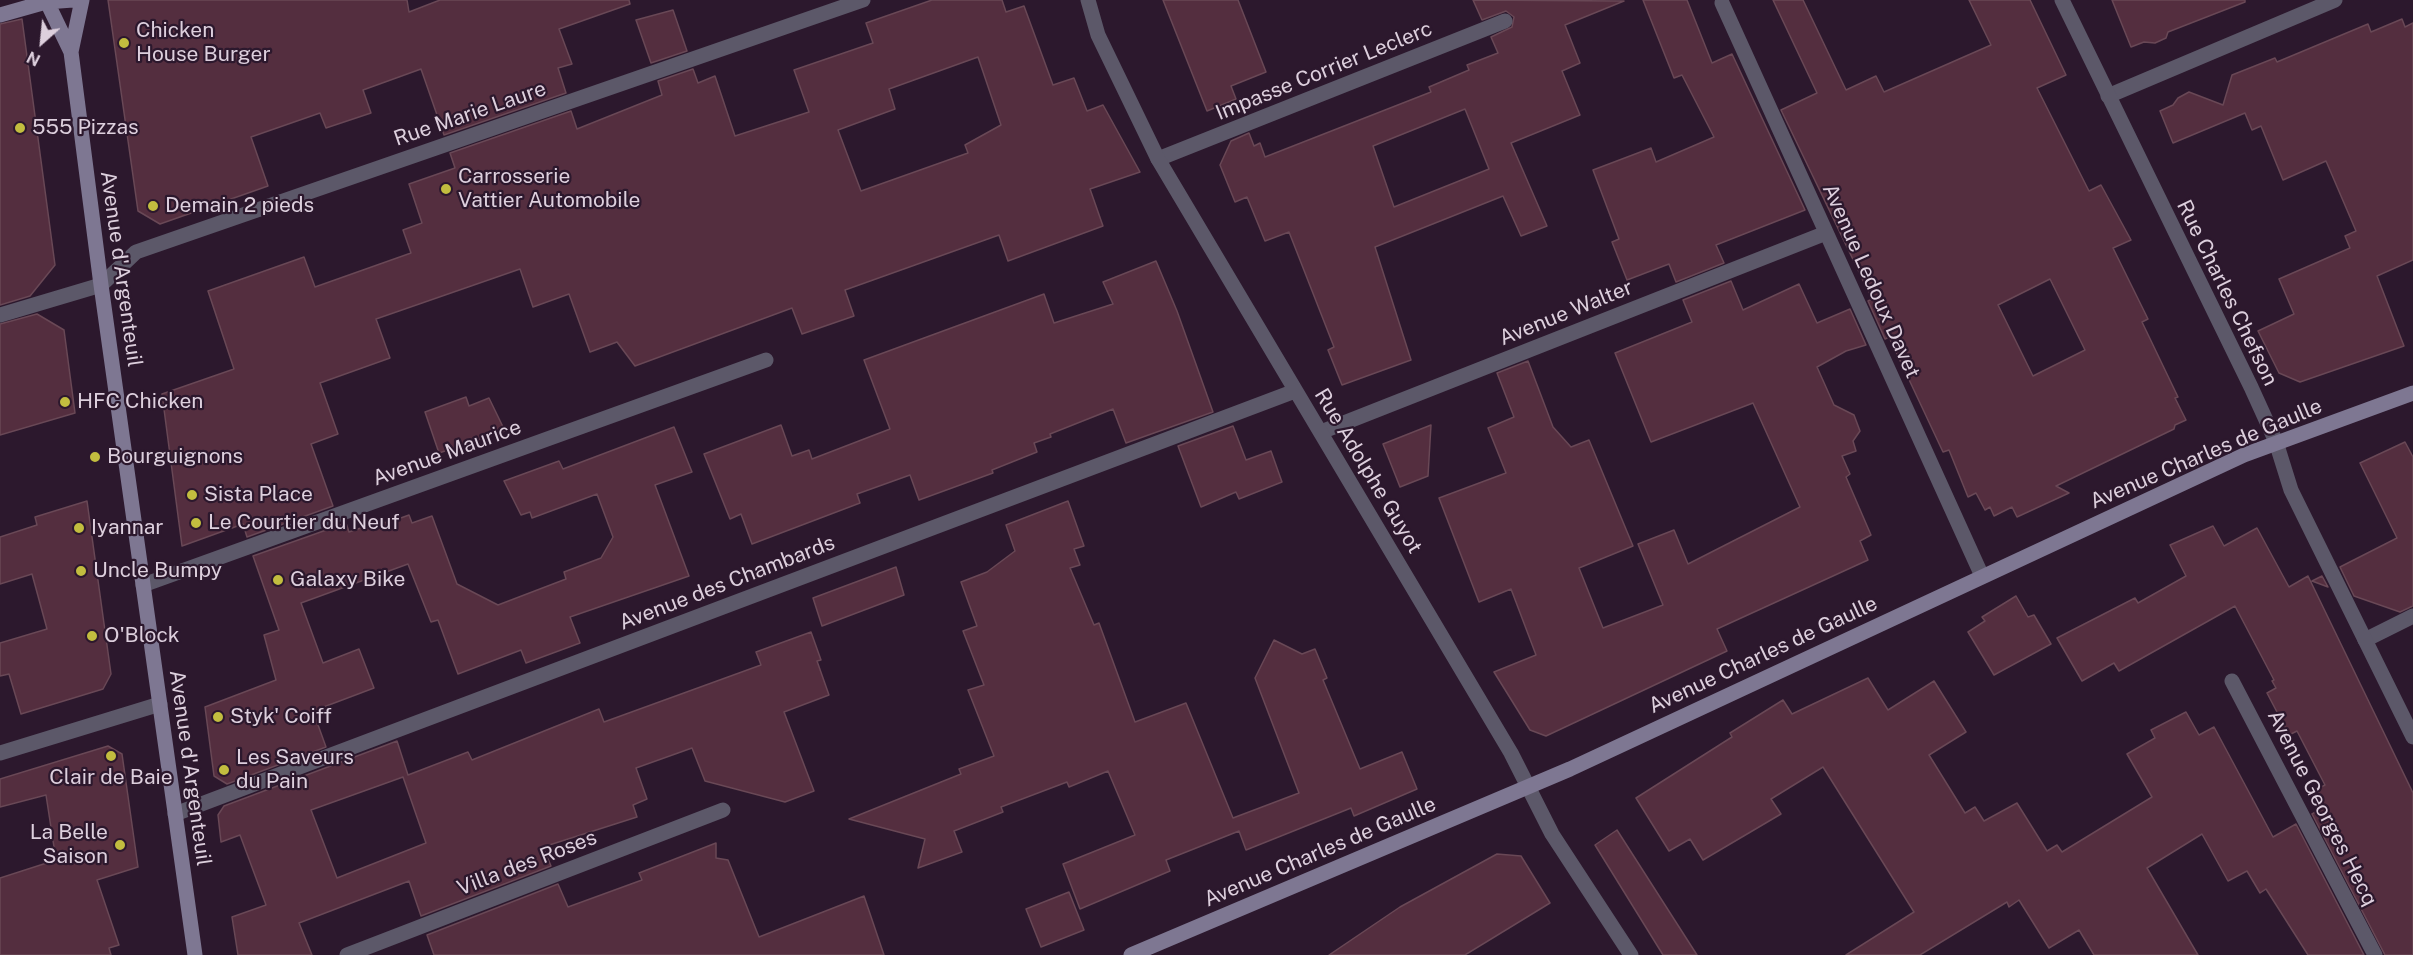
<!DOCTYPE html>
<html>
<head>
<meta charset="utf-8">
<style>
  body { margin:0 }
  #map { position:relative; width:2413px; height:955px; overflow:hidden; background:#2c182d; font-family:"Public Sans",sans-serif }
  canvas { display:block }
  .north { position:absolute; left:12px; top:12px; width:60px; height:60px; -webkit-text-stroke:4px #2c182d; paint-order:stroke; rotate:207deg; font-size:16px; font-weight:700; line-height:24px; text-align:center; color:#ddcfdd }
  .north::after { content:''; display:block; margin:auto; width:21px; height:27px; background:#ddcfdd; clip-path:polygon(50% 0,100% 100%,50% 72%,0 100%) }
</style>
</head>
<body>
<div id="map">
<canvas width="2413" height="955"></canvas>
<div class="north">N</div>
</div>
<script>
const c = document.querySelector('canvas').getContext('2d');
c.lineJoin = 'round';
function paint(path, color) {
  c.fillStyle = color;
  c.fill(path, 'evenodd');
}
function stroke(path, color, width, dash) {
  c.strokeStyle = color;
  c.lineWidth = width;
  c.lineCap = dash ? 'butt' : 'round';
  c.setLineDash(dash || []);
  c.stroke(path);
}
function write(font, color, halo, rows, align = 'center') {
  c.font = font + ' "Public Sans",sans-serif';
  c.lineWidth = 4.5;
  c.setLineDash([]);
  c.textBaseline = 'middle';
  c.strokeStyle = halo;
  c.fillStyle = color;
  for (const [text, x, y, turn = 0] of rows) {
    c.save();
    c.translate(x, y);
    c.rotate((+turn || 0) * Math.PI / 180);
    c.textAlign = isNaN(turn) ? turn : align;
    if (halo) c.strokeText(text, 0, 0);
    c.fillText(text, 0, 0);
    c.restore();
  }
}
const building = new Path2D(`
  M 108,0 L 407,0 L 409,12 L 440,0 L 629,0 L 630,4 L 559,29 L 572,64 L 558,68 L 566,93 L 444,135 L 421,69 L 363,90 L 371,113 L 326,128 L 320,113 L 251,137 L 268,186 L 160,224 L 138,211 Z
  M 932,0 L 1002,0 L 1006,12 L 1024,6 L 1053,85 L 1074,78 L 1087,111 L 1103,105 L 1140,172 L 1090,189 L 1103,226 L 1008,261 L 999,235 L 845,290 L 854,316 L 802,334 L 792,308 L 635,366 L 617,342 L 590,352 L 569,294 L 533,307 L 520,269 L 376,319 L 390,358 L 320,383 L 338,434 L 311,444 L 333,506 L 247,537 L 243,524 L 182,546 L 162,394 L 234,369 L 208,291 L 304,257 L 315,287 L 411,253 L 403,230 L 422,223 L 409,184 L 455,168 L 450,153 L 571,111 L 577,129 L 662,95 L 658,81 L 693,69 L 698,83 L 715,76 L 735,136 L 809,112 L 794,70 L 873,43 L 866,23 ZM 978,57 L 1001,125 L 965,145 L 968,153 L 861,191 L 838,130 L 895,109 L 889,89 Z
  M 1163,0 L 1238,0 L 1266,72 L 1231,86 L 1236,99 L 1207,111 Z
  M 1473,0 L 1624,1 L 1565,25 L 1580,63 L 1562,71 L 1580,115 L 1511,143 L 1547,226 L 1521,236 L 1503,196 L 1375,247 L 1411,360 L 1342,385 L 1328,350 L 1334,347 L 1289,232 L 1265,241 L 1247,197 L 1235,202 L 1220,165 L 1231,141 L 1249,133 L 1254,146 L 1260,143 L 1265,157 L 1431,92 L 1429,87 L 1469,70 L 1467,65 L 1498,53 L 1491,37 L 1512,27 L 1514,17 L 1506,11 L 1482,20 ZM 1465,109 L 1489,169 L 1394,207 L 1373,146 Z
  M 1643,0 L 1687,0 L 1712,63 L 1732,54 L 1805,210 L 1716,245 L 1724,263 L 1676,282 L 1669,264 L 1627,280 L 1612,242 L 1619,239 L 1593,170 L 1651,148 L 1656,162 L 1714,137 L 1682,75 L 1674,78 Z
  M 1773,0 L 1803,0 L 1846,90 L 1876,76 L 1884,92 L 1991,45 L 1969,0 L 2030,0 L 2066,75 L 2037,88 L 2089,191 L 2101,185 L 2131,240 L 2113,248 L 2148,319 L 2142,322 L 2178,397 L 2175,398 L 2186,420 L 2175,425 L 2174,429 L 2056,486 L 2069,493 L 2017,517 L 2012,507 L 1994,516 L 1990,507 L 1985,510 L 1976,493 L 1968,497 L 1949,450 L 1943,452 L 1889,337 L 1885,339 L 1868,301 L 1872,299 L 1781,110 L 1817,93 ZM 2050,279 L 2085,350 L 2033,376 L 1998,305 Z
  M 2112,0 L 2245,0 L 2245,2 L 2168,32 L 2166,38 L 2155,43 L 2144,42 L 2131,47 Z
  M 673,10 L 687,51 L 651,63 L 636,20 Z
  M 22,19 L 55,265 L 30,296 L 0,305 L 0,24 Z
  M 2402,19 L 2405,27 L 2413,23 L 2413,260 L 2377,276 L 2404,346 L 2300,382 L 2279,373 L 2258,331 L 2294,314 L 2279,279 L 2350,248 L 2345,236 L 2356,231 L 2326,161 L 2283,180 L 2261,126 L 2252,130 L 2245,113 L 2173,143 L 2160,111 L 2173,105 L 2178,98 L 2189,92 L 2223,105 L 2232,75 L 2275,58 L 2277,62 L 2368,24 L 2371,32 Z
  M 1156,261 L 1177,311 L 1213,412 L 1126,443 L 1113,409 L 1050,434 L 1051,437 L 1034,443 L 1037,452 L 992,470 L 993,473 L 919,500 L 910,475 L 857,494 L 860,503 L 752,544 L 741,514 L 730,519 L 704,454 L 781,425 L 792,456 L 809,450 L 812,459 L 890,429 L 864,360 L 1044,294 L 1054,323 L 1113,304 L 1103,282 Z
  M 1731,281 L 1743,310 L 1799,284 L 1817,323 L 1850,309 L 1866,345 L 1846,351 L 1817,367 L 1834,405 L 1854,415 L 1860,431 L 1853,441 L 1856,451 L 1842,456 L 1850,474 L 1846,477 L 1871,535 L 1860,541 L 1868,560 L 1717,629 L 1727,651 L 1546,736 L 1530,730 L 1494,672 L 1536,655 L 1511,589 L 1479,602 L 1439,498 L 1506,473 L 1488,428 L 1514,417 L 1497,373 L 1528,361 L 1553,427 L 1571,447 L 1589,440 L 1633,546 L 1579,568 L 1603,628 L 1663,605 L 1638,544 L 1674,530 L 1688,564 L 1800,507 L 1753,403 L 1651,442 L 1615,353 L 1692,322 L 1683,300 Z
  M 37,314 L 64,330 L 75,413 L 0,435 L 0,324 Z
  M 466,397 L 469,406 L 489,398 L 505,431 L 439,453 L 425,412 Z
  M 1431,425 L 1428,476 L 1400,487 L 1383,444 Z
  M 1233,426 L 1246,460 L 1271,451 L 1282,482 L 1239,499 L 1236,492 L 1201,507 L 1178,446 Z
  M 674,427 L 692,472 L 655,485 L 689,576 L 570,617 L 580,643 L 526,663 L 521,650 L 458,674 L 438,620 L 431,622 L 408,564 L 301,603 L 323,663 L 359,649 L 374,688 L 313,711 L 326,747 L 227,784 L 214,776 L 205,707 L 276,680 L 264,635 L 279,630 L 253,556 L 346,523 L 349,532 L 381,521 L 387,523 L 409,515 L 412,523 L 432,516 L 457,584 L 498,605 L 566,579 L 564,572 L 601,558 L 613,537 L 597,494 L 532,518 L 530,512 L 521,515 L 504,481 L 559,461 L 563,469 Z
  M 2405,442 L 2413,457 L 2413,606 L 2400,612 L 2354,596 L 2340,567 L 2397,538 L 2360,463 Z
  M 87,501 L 111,674 L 103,689 L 21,714 L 9,674 L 0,676 L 0,643 L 47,629 L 32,574 L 0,584 L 0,537 L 37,525 L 35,517 Z
  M 1068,501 L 1084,546 L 1074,549 L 1080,565 L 1070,568 L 1094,625 L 1099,623 L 1135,722 L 1186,703 L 1233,818 L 1299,793 L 1255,678 L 1274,640 L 1302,654 L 1315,649 L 1327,678 L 1323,680 L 1360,769 L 1402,752 L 1417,789 L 1354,816 L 1351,808 L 1246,850 L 1239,831 L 1166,860 L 1170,871 L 1080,909 L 1063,864 L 1135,835 L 1108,771 L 1069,787 L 1067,782 L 1001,807 L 1003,812 L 954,831 L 962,852 L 918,868 L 925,839 L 849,819 L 961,774 L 959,769 L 994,756 L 968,690 L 984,685 L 963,631 L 977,626 L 961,582 L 987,572 L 1015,551 L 1006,525 Z
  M 2213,526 L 2224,546 L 2257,528 L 2289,587 L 2308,576 L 2413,793 L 2413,955 L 2385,955 L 2312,814 L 2325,807 L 2317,789 L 2325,785 L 2297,731 L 2289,735 L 2267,693 L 2276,688 L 2272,681 L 2274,680 L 2235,606 L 2119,671 L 2114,663 L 2082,681 L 2057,638 L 2135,598 L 2138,603 L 2186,576 L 2170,545 Z
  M 896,567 L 904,595 L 822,626 L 813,598 Z
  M 2322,576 L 2328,587 L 2312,581 Z
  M 2016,596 L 2028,617 L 2034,615 L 2051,644 L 1994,675 L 1968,632 L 1985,621 L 1982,617 Z
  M 811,632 L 821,660 L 817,661 L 829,695 L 784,712 L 814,791 L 785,802 L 705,781 L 692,748 L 636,768 L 647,799 L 633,805 L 637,817 L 543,847 L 551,866 L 421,916 L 409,881 L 299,923 L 312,955 L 238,955 L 232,917 L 266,905 L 240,835 L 221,842 L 218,815 L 224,806 L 397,741 L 408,775 L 468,752 L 472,760 L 599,709 L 604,722 L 761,665 L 756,652 ZM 403,777 L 426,843 L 337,878 L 311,810 Z
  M 1868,678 L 1888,710 L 1934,681 L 1966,732 L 1929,755 L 1965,813 L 1975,807 L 1984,821 L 2017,803 L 2047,851 L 2057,845 L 2062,852 L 2152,797 L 2127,754 L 2155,738 L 2151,730 L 2186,712 L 2199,735 L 2214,727 L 2273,837 L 2296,824 L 2364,955 L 2308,955 L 2266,889 L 2260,893 L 2247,871 L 2228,881 L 2202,834 L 2147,868 L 2198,955 L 2094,955 L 2079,930 L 2049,948 L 2019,900 L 2009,907 L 2007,902 L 1920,955 L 1846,955 L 1914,912 L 1823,767 L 1771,799 L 1781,814 L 1703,860 L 1690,839 L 1669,851 L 1636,798 L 1732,737 L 1730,733 L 1783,700 L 1792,714 Z
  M 108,746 L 122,754 L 138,867 L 97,880 L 119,945 L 109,948 L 111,955 L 0,955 L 0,878 L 56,860 L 46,795 L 0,807 L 0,779 Z
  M 1617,830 L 1697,955 L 1663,955 L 1595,845 Z
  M 716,843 L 716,858 L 728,860 L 759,937 L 864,896 L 884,955 L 434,955 L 427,935 L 558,884 L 568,907 L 642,880 L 639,873 Z
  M 1497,854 L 1521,856 L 1550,903 L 1465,955 L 1329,955 L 1400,907 Z
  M 1069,892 L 1084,930 L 1041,947 L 1026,909 Z`);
paint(building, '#542e3f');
stroke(building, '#694856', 1.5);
stroke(new Path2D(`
  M 1722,3 L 1982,576
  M 2108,96 L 2335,0
  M 1158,159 L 1505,21
  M 1321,432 L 1826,233
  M 143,585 L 766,360
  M 2365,640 L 2413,616
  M 2232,681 L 2375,955
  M 347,955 L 723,810`), '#5c5869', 15);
stroke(new Path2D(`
  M 1088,0 L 1098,35 L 1158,159 L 1511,753 L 1552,834 L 1631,955
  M 2062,0 L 2251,387 L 2276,442 L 2291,490 L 2413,737
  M 0,315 L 101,285 L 136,252 L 863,0
  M 0,753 L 160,704
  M 175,814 L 1295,391`), '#5c5869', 15);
stroke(new Path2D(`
  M 46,0 L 71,52
  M 82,0 L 71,52 L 101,285 L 195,955
  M 0,15 L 46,2 L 73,0
  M 1131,955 L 1570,769 L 2244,455 L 2413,393`), '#7e7792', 15);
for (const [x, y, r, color] of [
  [124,43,6,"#c2bd3f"],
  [20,128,6,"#c2bd3f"],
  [446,189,6,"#c2bd3f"],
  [153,206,6,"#c2bd3f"],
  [65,402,6,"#c2bd3f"],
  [95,457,6,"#c2bd3f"],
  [192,495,6,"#c2bd3f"],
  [196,523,6,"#c2bd3f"],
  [79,528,6,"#c2bd3f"],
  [81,571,6,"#c2bd3f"],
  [278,580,6,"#c2bd3f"],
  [92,636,6,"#c2bd3f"],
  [218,717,6,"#c2bd3f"],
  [111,756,6,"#c2bd3f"],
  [224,770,6,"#c2bd3f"],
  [120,845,6,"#c2bd3f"]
]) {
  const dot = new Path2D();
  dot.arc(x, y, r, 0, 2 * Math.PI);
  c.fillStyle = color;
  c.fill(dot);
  stroke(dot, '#2c182d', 2);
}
write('21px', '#ddcfdd', '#2c182d', [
  ["Chicken",136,31],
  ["House Burger",136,55],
  ["555 Pizzas",32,128],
  ["Carrosserie",458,177],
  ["Vattier Automobile",458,201],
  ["Demain 2 pieds",165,206],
  ["HFC Chicken",77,402],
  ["Bourguignons",107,457],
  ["Sista Place",204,495],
  ["Le Courtier du Neuf",208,523],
  ["Iyannar",91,528],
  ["Uncle Bumpy",93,571],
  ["Galaxy Bike",290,580],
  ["O'Block",104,636],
  ["Styk' Coiff",230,717],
  ["Les Saveurs",236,758],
  ["du Pain",236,782],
  ["Clair de Baie",111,778,"center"],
  ["La Belle",108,833,"right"],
  ["Saison",108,857,"right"]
], 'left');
write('21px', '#ddcfdd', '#2c182d', [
  ["Impasse Corrier Leclerc",1324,71,-22],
  ["Rue Marie Laure",470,114,-19],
  ["Avenue d'Argenteuil",121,269,82],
  ["Avenue Ledoux Davet",1871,281,66],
  ["Rue Charles Chefson",2227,293,64],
  ["Avenue Walter",1566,313,-22],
  ["Avenue Maurice",447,453,-20],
  ["Avenue Charles de Gaulle",2206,454,-23],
  ["Rue Adolphe Guyot",1368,471,59],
  ["Avenue des Chambards",727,583,-21],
  ["Avenue Charles de Gaulle",1763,655,-25],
  ["Avenue d'Argenteuil",190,768,82],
  ["Avenue Georges Hecq",2322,808,63],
  ["Avenue Charles de Gaulle",1320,852,-23],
  ["Villa des Roses",527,863,-21]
]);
</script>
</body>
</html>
